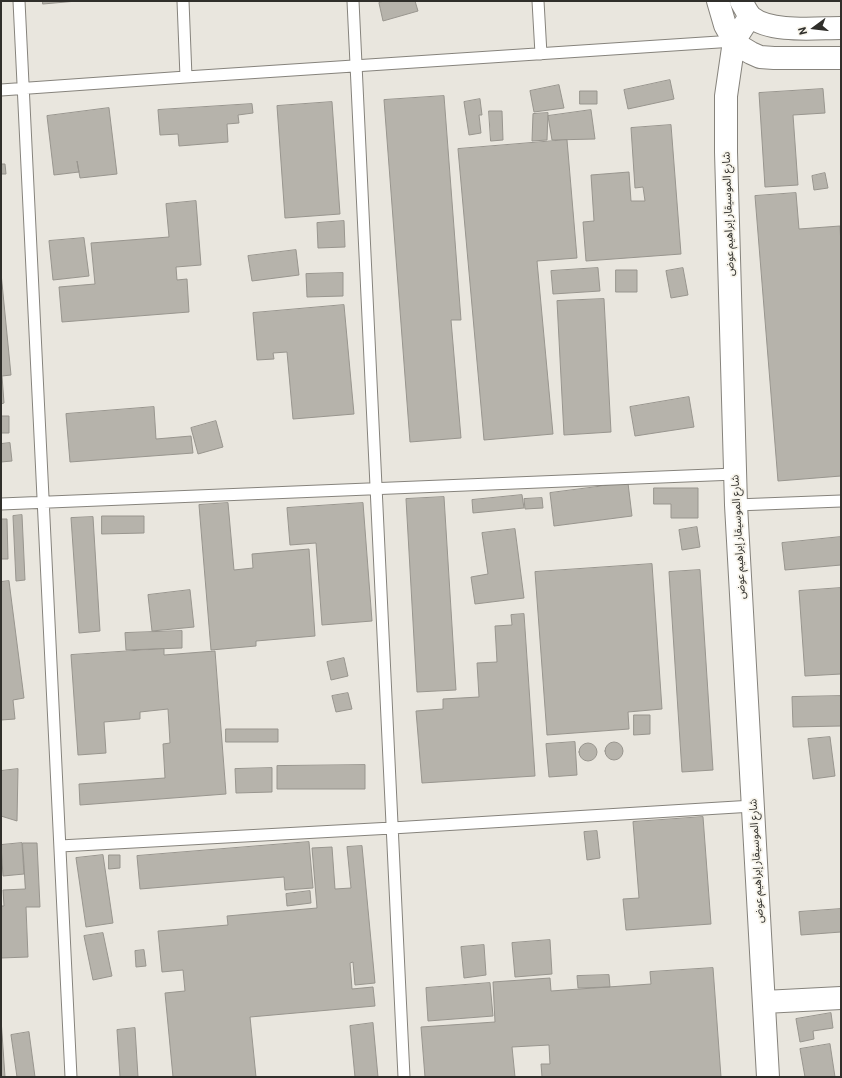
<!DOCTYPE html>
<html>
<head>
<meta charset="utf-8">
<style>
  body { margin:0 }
  #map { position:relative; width:842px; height:1078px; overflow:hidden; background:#e9e6de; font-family:Barlow,sans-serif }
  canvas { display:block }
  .frame { position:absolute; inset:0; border:2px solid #302f2b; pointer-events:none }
  .north { position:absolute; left:794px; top:8px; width:40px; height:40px; -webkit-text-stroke:3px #f7f4eb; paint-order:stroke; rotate:255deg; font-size:11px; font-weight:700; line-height:16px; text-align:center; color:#302f2b }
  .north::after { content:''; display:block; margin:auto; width:14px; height:18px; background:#302f2b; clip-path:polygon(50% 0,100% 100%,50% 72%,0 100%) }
</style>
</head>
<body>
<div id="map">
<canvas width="842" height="1078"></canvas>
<div class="frame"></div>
<div class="north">N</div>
</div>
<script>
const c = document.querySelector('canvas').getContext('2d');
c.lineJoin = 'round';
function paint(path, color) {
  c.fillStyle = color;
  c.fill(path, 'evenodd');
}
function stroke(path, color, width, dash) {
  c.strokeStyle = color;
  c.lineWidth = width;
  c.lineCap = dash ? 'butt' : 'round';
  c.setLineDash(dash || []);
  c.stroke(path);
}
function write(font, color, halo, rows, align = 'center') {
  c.font = font + ' Barlow,"Noto Sans Arabic",sans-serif';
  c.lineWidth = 3.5;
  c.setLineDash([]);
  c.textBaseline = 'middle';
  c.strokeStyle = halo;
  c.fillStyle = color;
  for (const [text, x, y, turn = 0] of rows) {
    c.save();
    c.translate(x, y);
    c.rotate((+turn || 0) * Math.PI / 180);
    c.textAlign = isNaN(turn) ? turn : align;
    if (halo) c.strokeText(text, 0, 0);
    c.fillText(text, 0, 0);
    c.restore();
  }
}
const building = new Path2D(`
  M 43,1 L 77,1 L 43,4 Z
  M 384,1 L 415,1 L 418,11 L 383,21 L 379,3 Z
  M 670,80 L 674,99 L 628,109 L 624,90 Z
  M 559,85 L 564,108 L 534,112 L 530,91 Z
  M 823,89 L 825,113 L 793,115 L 798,185 L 765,187 L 759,93 Z
  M 580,91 L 597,91 L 597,104 L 580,104 Z
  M 444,96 L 461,320 L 451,320 L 461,438 L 410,442 L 384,100 Z
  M 480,99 L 482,115 L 479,115 L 481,133 L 469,135 L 464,102 Z
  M 332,102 L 340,214 L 285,218 L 277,106 Z
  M 252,104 L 253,113 L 238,115 L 239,123 L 227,124 L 228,142 L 179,146 L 178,134 L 160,135 L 158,110 Z
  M 109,108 L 117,174 L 80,178 L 77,161 L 79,172 L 54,175 L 47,116 Z
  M 591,110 L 595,139 L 552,140 L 548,116 Z
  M 489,111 L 502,111 L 503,140 L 491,141 Z
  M 548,113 L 547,140 L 532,141 L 533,114 Z
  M 671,125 L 681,254 L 586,261 L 583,222 L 594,221 L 591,175 L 629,172 L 631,201 L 645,201 L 643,187 L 635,188 L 631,128 Z
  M 567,140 L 577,258 L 537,261 L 553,434 L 484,440 L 458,149 Z
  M 1,164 L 5,164 L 6,174 L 1,174 Z
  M 825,173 L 828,188 L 814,190 L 812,176 Z
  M 796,193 L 799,229 L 840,226 L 841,246 L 841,476 L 778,481 L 755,196 Z
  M 196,201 L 201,265 L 176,267 L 177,280 L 187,279 L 189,312 L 62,322 L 59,287 L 95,284 L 91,243 L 169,237 L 166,204 Z
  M 344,221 L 345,247 L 318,248 L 317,223 Z
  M 84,238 L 89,276 L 53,280 L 49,241 Z
  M 296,250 L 299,275 L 252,281 L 248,256 Z
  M 598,268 L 600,291 L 553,294 L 551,271 Z
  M 683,268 L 688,295 L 671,298 L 666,271 Z
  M 616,270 L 637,270 L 637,292 L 616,292 Z
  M 1,273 L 11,375 L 2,376 L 4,403 L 1,404 Z
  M 343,273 L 343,296 L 307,297 L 306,274 Z
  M 604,299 L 611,432 L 564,435 L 557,301 Z
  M 344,305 L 354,414 L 293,419 L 287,352 L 273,353 L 274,359 L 257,360 L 253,313 Z
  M 689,397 L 694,427 L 635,436 L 630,407 Z
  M 154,407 L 156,439 L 191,436 L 193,453 L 70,462 L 66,414 Z
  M 1,416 L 9,416 L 9,433 L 1,433 Z
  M 216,421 L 223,447 L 198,454 L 191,428 Z
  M 10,443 L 12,461 L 1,462 L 1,444 Z
  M 628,483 L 632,516 L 554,526 L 550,493 Z
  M 654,488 L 698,488 L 698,518 L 671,518 L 671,504 L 654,504 Z
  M 522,495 L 524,508 L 473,513 L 472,500 Z
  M 444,497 L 456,690 L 417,692 L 406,499 Z
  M 542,498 L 543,508 L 525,509 L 524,499 Z
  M 228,503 L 234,570 L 253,568 L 252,554 L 309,549 L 315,636 L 256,641 L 256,646 L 211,650 L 199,505 Z
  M 363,503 L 372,621 L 322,625 L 316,543 L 290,545 L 287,508 Z
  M 22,515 L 25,580 L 16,581 L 13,516 Z
  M 102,516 L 144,516 L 144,533 L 102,534 Z
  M 93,517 L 100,631 L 79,633 L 71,518 Z
  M 1,519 L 7,519 L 8,559 L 1,559 Z
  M 697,527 L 700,547 L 682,550 L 679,530 Z
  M 515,529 L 524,598 L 475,604 L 471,577 L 488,574 L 482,533 Z
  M 841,537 L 841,565 L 785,570 L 782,543 Z
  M 652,564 L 662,709 L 628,712 L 629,729 L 547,735 L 535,572 Z
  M 700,570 L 713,770 L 682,772 L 669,572 Z
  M 9,581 L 24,698 L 13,700 L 15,719 L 1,720 L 1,582 Z
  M 841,588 L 841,674 L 805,676 L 799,591 Z
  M 190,590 L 194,627 L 152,631 L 148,595 Z
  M 524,614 L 535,776 L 422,783 L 416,711 L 443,709 L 443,699 L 479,697 L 477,663 L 497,662 L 495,626 L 512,625 L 511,615 Z
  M 182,631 L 182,648 L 126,650 L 125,633 Z
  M 164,649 L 164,655 L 215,651 L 226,794 L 80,805 L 79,784 L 165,778 L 163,744 L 170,743 L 168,709 L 140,712 L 140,719 L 104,722 L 106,753 L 78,755 L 71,655 Z
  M 344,658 L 348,676 L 331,680 L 327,662 Z
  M 348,693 L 352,709 L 336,712 L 332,696 Z
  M 841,696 L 841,726 L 793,727 L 792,697 Z
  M 634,715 L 650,715 L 650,734 L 634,735 Z
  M 226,729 L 278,729 L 278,742 L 226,742 Z
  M 830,737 L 835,776 L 813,779 L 808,739 Z
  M 575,742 L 577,775 L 549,777 L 546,744 Z
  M605 751a9 9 0 1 1 18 0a9 9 0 1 1-18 0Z
  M579 752a9 9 0 1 1 18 0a9 9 0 1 1-18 0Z
  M 365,765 L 365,789 L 277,789 L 277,766 Z
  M 272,768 L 272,792 L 236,793 L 235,769 Z
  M 18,769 L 17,821 L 1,816 L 1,771 Z
  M 703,817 L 711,924 L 626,930 L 623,899 L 639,898 L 633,822 Z
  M 597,831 L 600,858 L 587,860 L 584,832 Z
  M 309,842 L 313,888 L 285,890 L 284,877 L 140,889 L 137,856 Z
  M 22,843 L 24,874 L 3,876 L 1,845 Z
  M 23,843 L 37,843 L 40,907 L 26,907 L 28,957 L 1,958 L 1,906 L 4,906 L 3,890 L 25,889 Z
  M 362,846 L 375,983 L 355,985 L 353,962 L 350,963 L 352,989 L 373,987 L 375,1006 L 250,1017 L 256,1077 L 173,1077 L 165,993 L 185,991 L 183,970 L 162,972 L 158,931 L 228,925 L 227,916 L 317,908 L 312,848 L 332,847 L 335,889 L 351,888 L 347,847 Z
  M 103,855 L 113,923 L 86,927 L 76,858 Z
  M 109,855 L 120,855 L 120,868 L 109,869 Z
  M 310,891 L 311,903 L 287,906 L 286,894 Z
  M 841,909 L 841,932 L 801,935 L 799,912 Z
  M 103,933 L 112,976 L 93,980 L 84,936 Z
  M 550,940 L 552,974 L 515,977 L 512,943 Z
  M 484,945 L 486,975 L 464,978 L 461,947 Z
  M 144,950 L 146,966 L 136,967 L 135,951 Z
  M 713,968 L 721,1077 L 542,1077 L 541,1064 L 550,1064 L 549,1045 L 512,1047 L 515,1077 L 425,1077 L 421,1027 L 495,1022 L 493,982 L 550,978 L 551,991 L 651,984 L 650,972 Z
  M 609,975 L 610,987 L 578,988 L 577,976 Z
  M 490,983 L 493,1016 L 428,1021 L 426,988 Z
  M 831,1013 L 833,1028 L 813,1031 L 814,1039 L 800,1042 L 796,1019 Z
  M 1,1019 L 5,1077 L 1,1077 Z
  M 373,1023 L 378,1077 L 355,1077 L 350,1026 Z
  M 135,1028 L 138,1077 L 120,1077 L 117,1030 Z
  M 29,1032 L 35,1077 L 17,1077 L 11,1035 Z
  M 830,1044 L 835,1077 L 805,1077 L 800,1049 Z`);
paint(building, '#b6b3ab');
stroke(building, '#98958e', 1);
const service = new Path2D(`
  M 19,1 L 71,1077
  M 183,1 L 186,77
  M 353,1 L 404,1077
  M 538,1 L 541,54
  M 1,90 L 186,77 L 734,41
  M 1,504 L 735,474
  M 736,505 L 841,501
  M 60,846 L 392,828 L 753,806`);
const tertiary = new Path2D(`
  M 718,1 L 725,25 L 734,41 L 741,47 L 751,53 L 760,57 L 774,58 L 841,58
  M 741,1 C 744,6 747,13 751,17 C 771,33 815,28 841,28
  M 750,16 L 734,41 L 726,96 L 726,152 L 736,505 L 768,1077
  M 764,1002 L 841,998`);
stroke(service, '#86837c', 13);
stroke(tertiary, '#86837c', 24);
stroke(service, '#fff', 11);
stroke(tertiary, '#fff', 22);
write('11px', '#302f2b', '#f7f4eb', [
  ["شارع الموسيقار إبراهيم عوض",728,214,-92],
  ["شارع الموسيقار إبراهيم عوض",738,537,-93],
  ["شارع الموسيقار إبراهيم عوض",756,861,-93]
]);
</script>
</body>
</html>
